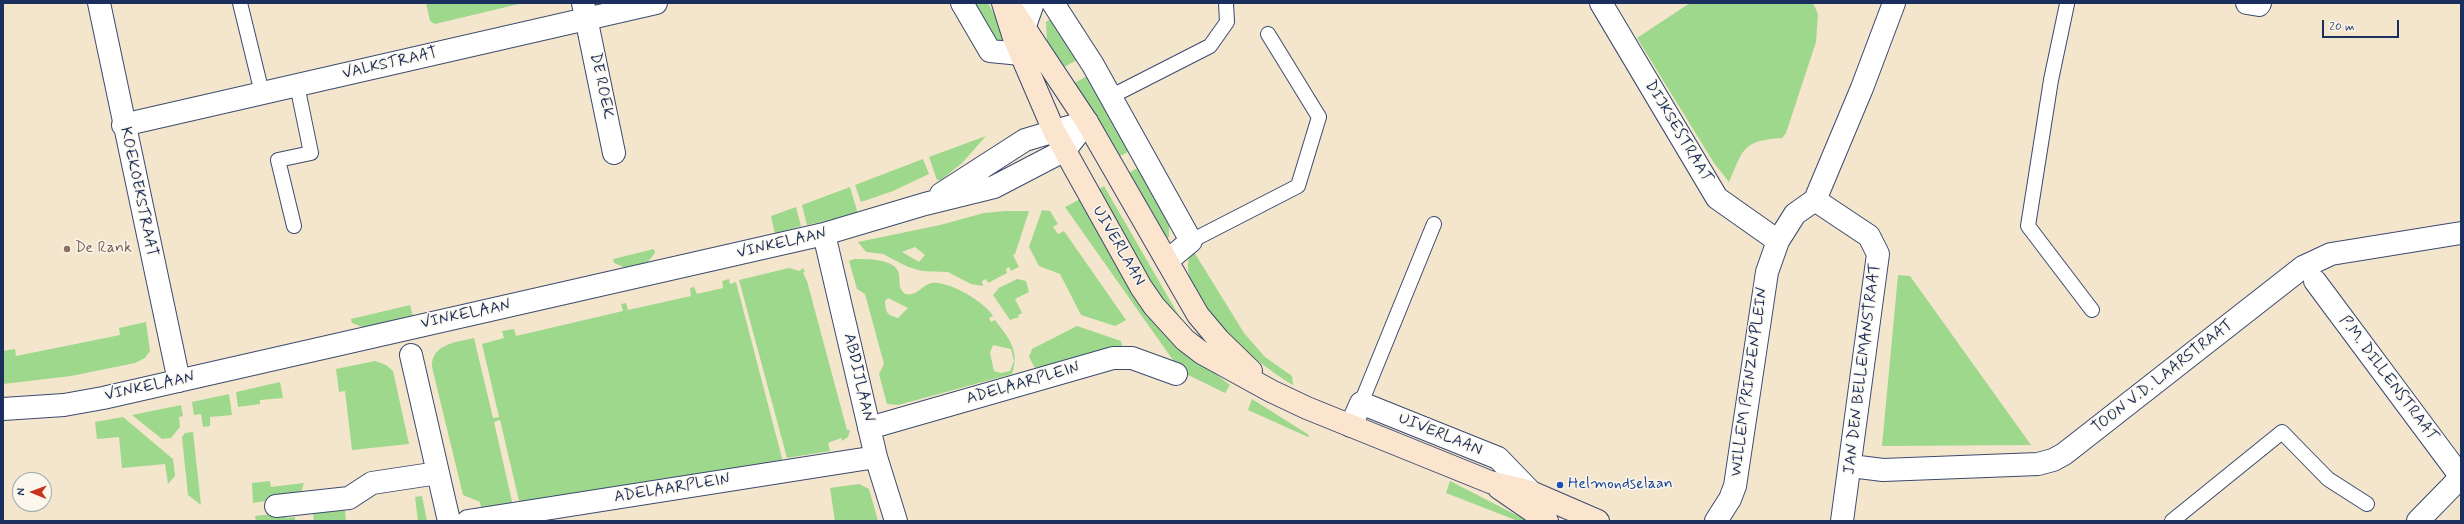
<!DOCTYPE html>
<html>
<head>
<meta charset="utf-8">
<style>
  body { margin:0 }
  #map { position:relative; width:2464px; height:524px; overflow:hidden; background:#f4e6cd; font-family:Mynerve,sans-serif }
  canvas { display:block }
  .frame { position:absolute; inset:0; border:4px solid #1b2f5e; pointer-events:none }
  .north { position:absolute; left:12px; top:472px; width:40px; height:40px; box-sizing:border-box; background:#fbf7ec; border:1px solid #a1a7b3; border-radius:50%; rotate:271deg; font-size:11px; font-weight:700; line-height:16px; text-align:center; color:#1b2f5e }
  .north::after { content:''; display:block; margin:auto; width:14px; height:18px; background:#c8321e; clip-path:polygon(50% 0,100% 100%,50% 72%,0 100%) }
  .scale { position:absolute; left:2322px; top:20px; width:77px; height:18px; box-sizing:border-box; border:2px solid #1b2f5e; border-top:0; padding-left:5px; font-size:12px; line-height:14px; white-space:nowrap; color:#1b2f5e; -webkit-text-stroke:3px #fbf7ec; paint-order:stroke }
</style>
</head>
<body>
<div id="map">
<canvas width="2464" height="524"></canvas>
<div class="frame"></div>
<div class="north">N</div>
<div class="scale">20 m</div>
</div>
<script>
const c = document.querySelector('canvas').getContext('2d');
c.lineJoin = 'round';
function paint(path, color) {
  c.fillStyle = color;
  c.fill(path, 'evenodd');
}
function stroke(path, color, width, dash) {
  c.strokeStyle = color;
  c.lineWidth = width;
  c.lineCap = dash ? 'butt' : 'round';
  c.setLineDash(dash || []);
  c.stroke(path);
}
function write(font, color, halo, rows, align = 'center') {
  c.font = font + ' Mynerve,sans-serif';
  c.lineWidth = 3;
  c.setLineDash([]);
  c.textBaseline = 'middle';
  c.strokeStyle = halo;
  c.fillStyle = color;
  for (const [text, x, y, turn = 0] of rows) {
    c.save();
    c.translate(x, y);
    c.rotate((+turn || 0) * Math.PI / 180);
    c.textAlign = isNaN(turn) ? turn : align;
    if (halo) c.strokeText(text, 0, 0);
    c.fillText(text, 0, 0);
    c.restore();
  }
}
paint(new Path2D(`
  M 426,3 L 519,3 L 519,4 L 435,24 L 430,21 Z
  M 973,3 L 988,3 L 1006,36 L 1004,41 L 997,42 L 994,39 Z
  M 1690,3 L 1813,3 L 1818,14 L 1816,42 L 1786,133 L 1782,138 C 1742,141 1744,148 1729,182 L 1714,163 L 1637,38 Z
  M 1049,20 L 1052,21 L 1077,60 L 1062,68 L 1047,41 L 1046,22 Z
  M 1087,76 L 1130,151 L 1118,157 L 1073,84 Z
  M 986,136 L 962,163 L 941,180 L 937,180 L 929,157 Z
  M 923,159 L 929,174 L 893,191 L 861,202 L 855,185 Z
  M 1139,167 L 1169,224 L 1169,237 L 1166,238 L 1127,174 Z
  M 1104,186 L 1179,316 L 1178,318 L 1162,303 L 1096,191 Z
  M 850,187 L 858,214 L 807,225 L 802,205 Z
  M 1082,198 L 1189,354 L 1230,385 L 1225,393 L 1184,373 L 1175,363 L 1065,207 Z
  M 796,207 L 801,226 L 775,234 L 771,216 Z
  M 1042,210 L 1050,211 L 1058,224 L 1053,227 L 1058,234 L 1064,231 L 1126,320 L 1115,326 L 1081,315 L 1060,274 L 1039,266 L 1029,247 Z
  M 1005,211 L 1029,211 L 1015,254 L 1013,255 L 1019,267 L 1011,271 L 1009,267 L 1006,269 L 1007,273 L 988,283 L 986,279 L 982,281 L 983,286 L 971,284 L 948,272 L 922,271 L 908,267 L 883,254 L 866,252 L 858,242 L 940,225 L 984,213 ZM 915,247 L 925,255 L 919,262 L 902,252 Z
  M 654,249 L 655,253 L 647,263 L 626,268 L 614,263 L 613,259 Z
  M 1194,252 L 1244,333 L 1265,357 L 1292,376 L 1293,385 C 1259,365 1178,302 1189,258 Z
  M 854,259 C 865,259 896,258 899,274 C 900,282 898,288 905,294 C 918,297 922,284 932,283 C 950,281 984,302 993,316 L 989,318 L 991,322 L 995,320 C 1009,339 1020,350 1012,374 L 898,405 L 887,404 L 879,374 L 884,364 L 865,294 L 857,289 L 849,261 ZM 888,298 L 908,308 L 898,318 C 886,315 886,312 885,301 ZM 993,345 L 1011,349 L 1014,361 L 1010,371 L 1001,373 L 994,371 L 990,353 Z
  M 789,268 L 800,271 L 802,268 L 805,271 L 803,273 L 807,281 L 847,430 L 850,430 L 848,437 L 842,441 L 841,438 L 828,443 L 830,451 L 787,458 L 739,280 Z
  M 1898,275 L 1910,276 L 2031,445 L 1882,446 Z
  M 729,279 L 730,284 L 736,282 L 783,462 L 520,505 L 500,420 L 494,422 L 513,506 L 482,511 L 480,502 L 463,495 L 432,367 C 431,344 457,342 474,338 L 493,418 L 499,417 L 482,344 L 504,338 L 502,331 L 514,329 L 516,336 L 623,311 L 621,304 L 626,303 L 628,310 L 691,296 L 690,288 L 694,287 L 697,294 L 723,288 L 722,281 Z
  M 1017,279 L 1026,281 L 1029,292 L 1015,299 L 1022,313 L 1018,315 L 1019,317 L 1010,320 L 993,295 L 999,288 Z
  M 410,305 L 413,316 L 365,328 L 352,323 L 351,319 Z
  M 146,322 L 150,351 L 145,358 L 135,363 L 71,376 L 3,384 L 3,351 L 15,349 L 16,356 L 120,335 L 119,328 Z
  M 1077,326 L 1121,341 L 1123,350 L 1035,368 L 1029,357 L 1032,349 Z
  M 375,361 L 386,365 L 393,371 L 409,444 L 352,450 L 345,391 L 339,392 L 336,369 Z
  M 280,382 L 283,398 L 260,400 L 260,404 L 238,407 L 236,392 Z
  M 229,394 L 232,415 L 210,417 L 210,426 L 203,427 L 201,414 L 194,415 L 192,402 Z
  M 1252,399 L 1309,435 L 1308,437 L 1248,410 Z
  M 181,405 L 183,416 L 179,417 L 180,427 L 171,438 L 162,439 L 132,415 Z
  M 123,417 L 173,459 L 175,476 L 168,484 L 165,464 L 122,468 L 119,437 L 97,439 L 95,422 Z
  M 193,432 L 201,505 L 188,495 L 182,437 L 185,433 Z
  M 270,481 L 271,487 L 304,483 L 301,492 L 271,495 L 266,501 L 253,503 L 252,483 Z
  M 1450,481 L 1528,521 L 1518,521 L 1446,493 Z
  M 859,484 L 869,489 L 878,521 L 835,521 L 830,488 Z
  M 422,496 L 427,521 L 418,521 L 415,497 Z
  M 340,507 L 345,511 L 346,521 L 314,521 L 313,514 L 317,509 Z
  M 281,513 L 287,518 L 295,517 L 295,521 L 256,521 L 255,516 Z`), '#9dd88c');
const service = new Path2D(`
  M 240,3 L 262,93
  M 2067,4 L 2051,80 L 2028,226 L 2092,310
  M 1110,97 L 1210,46 L 1227,22 L 1226,3
  M 294,226 L 278,160 L 311,153 L 297,85
  M 1191,241 L 1298,186 L 1319,117 L 1268,34
  M 1361,403 L 1434,224
  M 2172,521 L 2282,432 L 2328,479 L 2367,504`);
const minor = new Path2D(`
  M 99,3 L 179,381
  M 583,3 L 614,153
  M 962,3 L 990,51 L 1021,54
  M 1053,3 L 1093,65 L 1191,241 L 1167,261
  M 1601,3 L 1717,198 L 1778,241
  M 2247,3 L 2259,5 L 2260,3
  M 1025,26 L 1033,3
  M 123,125 L 656,3
  M 941,194 L 1025,140 L 1072,126
  M 1815,200 L 1869,236 L 1878,254 L 1842,521
  M 824,234 L 876,457 L 896,521
  M 2315,281 L 2461,477 L 2418,521
  M 411,355 L 449,521
  M 3,409 L 64,405 L 103,398 L 824,234 L 925,204 L 994,187 L 1065,150 L 1087,122
  M 1351,426 L 1361,403 L 1498,458 L 1531,492
  M 869,428 L 1113,358 L 1132,358 L 1176,374
  M 1851,466 L 1883,470 L 2038,464 L 2053,460 L 2064,454 L 2303,267 L 2331,254 L 2461,233
  M 276,506 L 349,498 L 372,483 L 438,473
  M 468,521 L 876,457
  M 1716,521 L 1730,499 L 1735,486 L 1767,272 L 1778,241 L 1795,214 L 1815,200 L 1862,88 L 1894,3`);
const secondary = new Path2D(`
  M 1003,3 L 1014,38 L 1054,131 L 1141,287 L 1154,306 L 1185,340 L 1202,353 L 1271,391 L 1307,408 L 1490,482 L 1531,492 L 1598,521
  M 1010,6 L 1087,122 L 1198,315 L 1219,340 L 1251,371
  M 1499,488 L 1547,521`);
stroke(service, '#3c4a6f', 16);
stroke(minor, '#3c4a6f', 24);
stroke(secondary, '#3c4a6f', 24);
stroke(service, '#fff', 14);
stroke(minor, '#fff', 22);
stroke(secondary, '#fce5cf', 22);
for (const [x, y, r, color] of [
  [67,249,4,"#8d6e63"],
  [1560,485,4,"#1a4fb4"]
]) {
  const dot = new Path2D();
  dot.arc(x, y, r, 0, 2 * Math.PI);
  c.fillStyle = color;
  c.fill(dot);
  stroke(dot, '#fbf7ec', 1.5);
}
write('16px', '#1b2f5e', '#fbf7ec', [
  ["VALKSTRAAT",390,64,-13],
  ["DE ROEK",601,86,78],
  ["DIJKSESTRAAT",1678,132,59],
  ["KOEKOEKSTRAAT",138,192,78],
  ["VINKELAAN",782,244,-13],
  ["UIVERLAAN",1118,246,60],
  ["VINKELAAN",466,315,-12],
  ["JAN DEN BELLEMANSTRAAT",1863,369,-83],
  ["TOON V.D. LAARSTRAAT",2163,377,-38],
  ["ABDIJLAAN",858,378,77],
  ["P.M. DILLENSTRAAT",2388,379,53],
  ["WILLEM PRINZENPLEIN",1750,382,-82],
  ["ADELAARPLEIN",1023,384,-16],
  ["VINKELAAN",150,387,-12],
  ["UIVERLAAN",1440,435,22],
  ["ADELAARPLEIN",672,489,-9]
]);
write('16px', '#785e54', '#fbf7ec', [
  ["De Rank",75,249]
], 'left');
write('16px', '#164399', '#fbf7ec', [
  ["Helmondselaan",1568,485]
], 'left');
</script>
</body>
</html>
